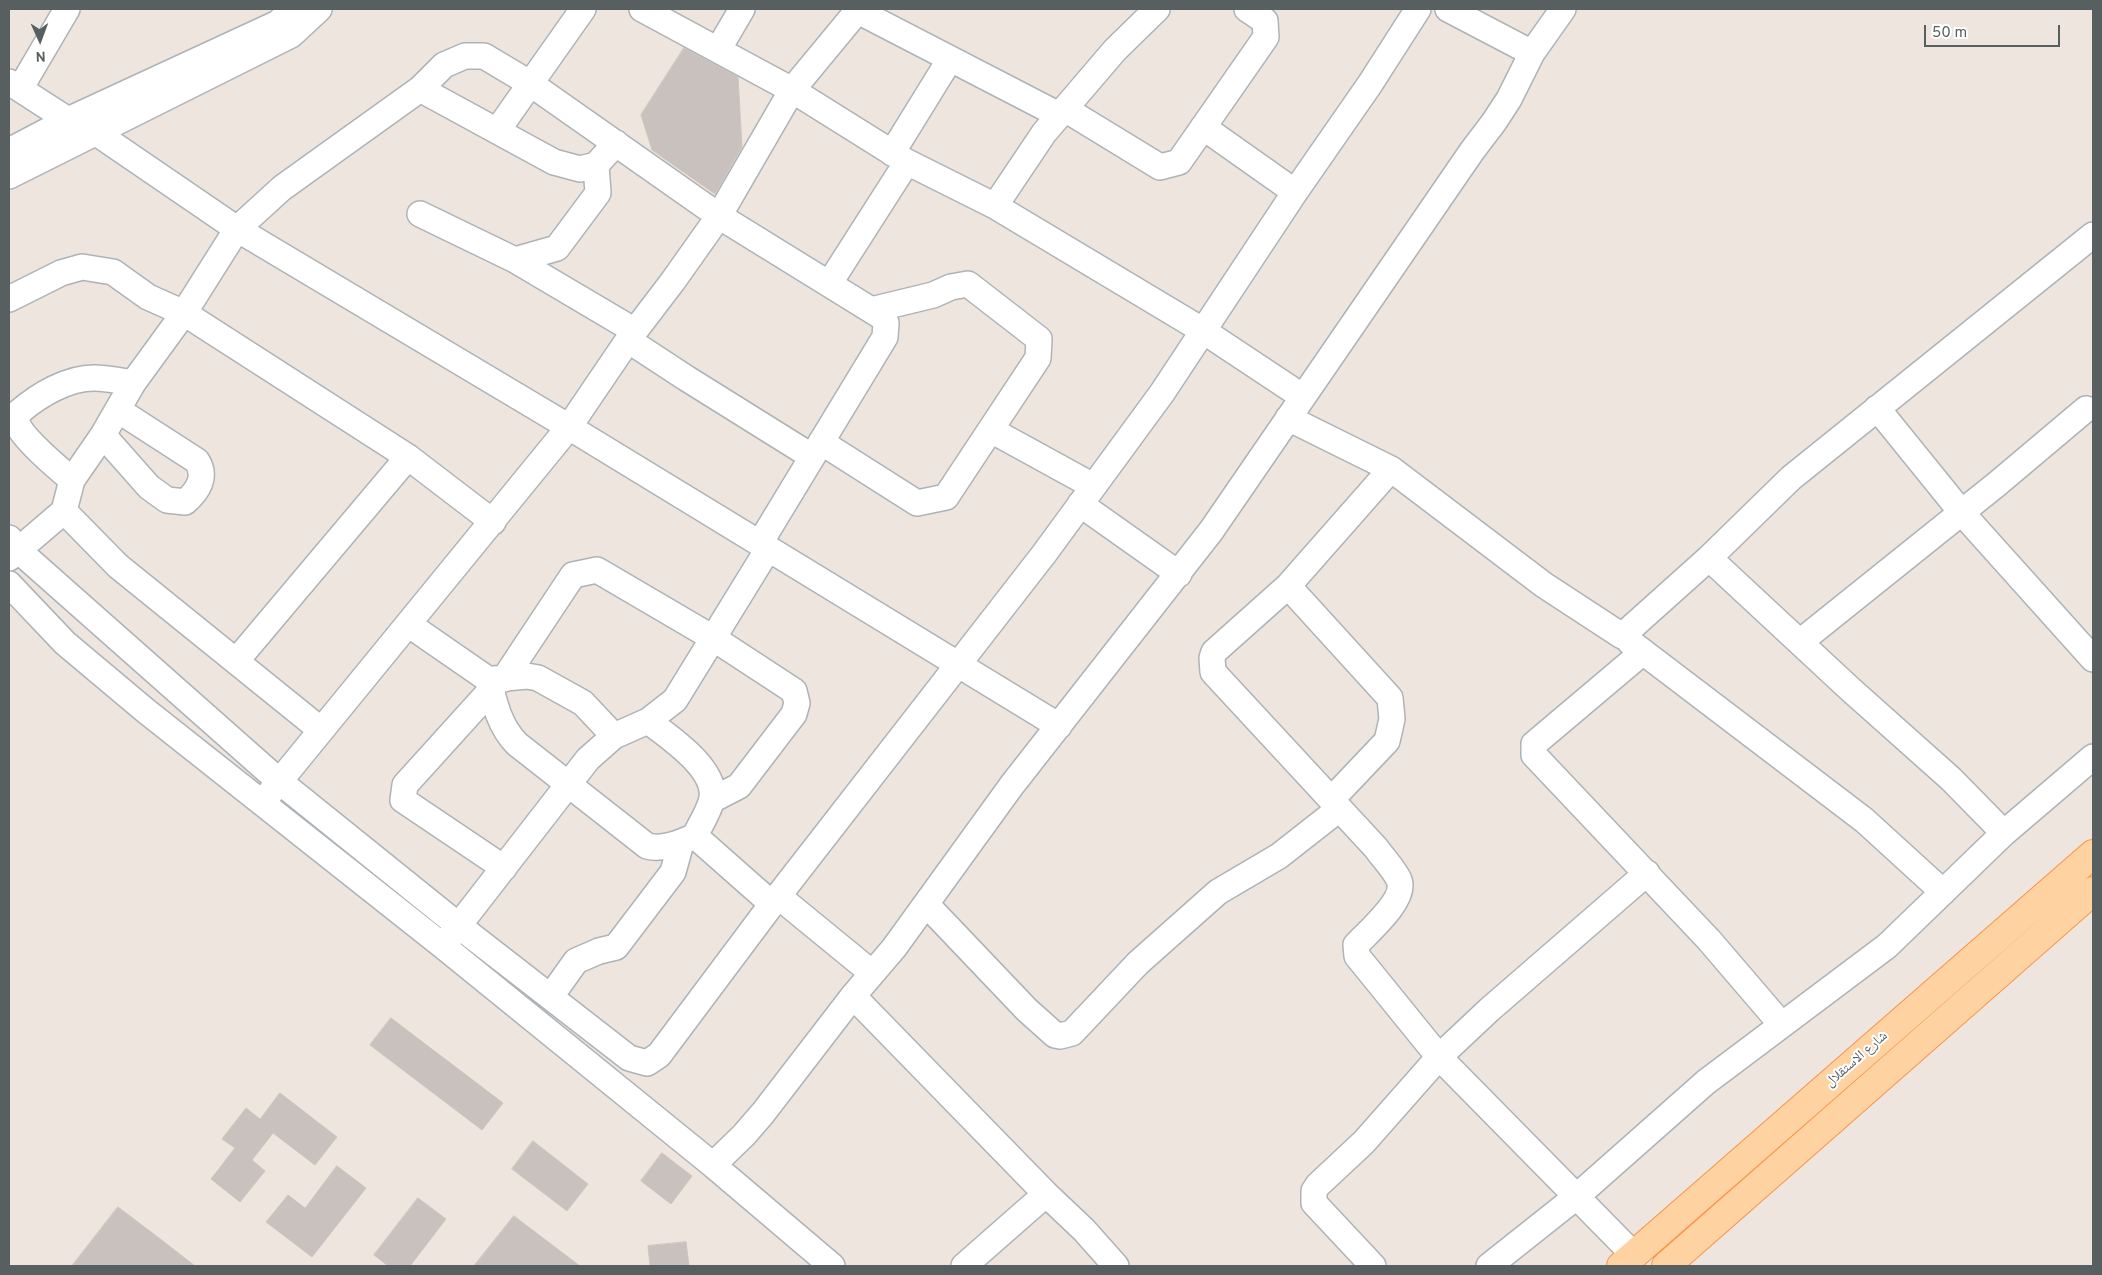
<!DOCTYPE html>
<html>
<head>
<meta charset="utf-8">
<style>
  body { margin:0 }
  #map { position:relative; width:2102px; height:1275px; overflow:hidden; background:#ede5de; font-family:Overpass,sans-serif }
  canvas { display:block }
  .frame { position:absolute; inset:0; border:10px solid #575f61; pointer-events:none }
  .north { position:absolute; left:15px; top:15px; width:50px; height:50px; -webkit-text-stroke:4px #fff; paint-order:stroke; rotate:178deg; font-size:14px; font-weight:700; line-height:20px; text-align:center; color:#575f61 }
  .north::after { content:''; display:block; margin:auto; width:18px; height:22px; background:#575f61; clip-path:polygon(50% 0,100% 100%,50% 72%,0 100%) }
  .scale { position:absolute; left:1924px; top:25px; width:136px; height:22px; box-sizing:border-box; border:2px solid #575f61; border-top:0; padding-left:6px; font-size:15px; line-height:18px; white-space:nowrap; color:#575f61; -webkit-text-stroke:4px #fff; paint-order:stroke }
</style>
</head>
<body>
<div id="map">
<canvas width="2102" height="1275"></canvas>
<div class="frame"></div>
<div class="north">N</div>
<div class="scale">50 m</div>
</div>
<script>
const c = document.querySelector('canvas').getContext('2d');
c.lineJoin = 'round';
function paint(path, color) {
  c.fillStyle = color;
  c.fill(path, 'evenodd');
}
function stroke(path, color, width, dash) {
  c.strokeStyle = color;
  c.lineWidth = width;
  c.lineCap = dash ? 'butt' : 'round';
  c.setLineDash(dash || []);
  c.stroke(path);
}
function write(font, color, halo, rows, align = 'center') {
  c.font = font + ' Overpass,"Noto Naskh Arabic",sans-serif';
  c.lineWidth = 4;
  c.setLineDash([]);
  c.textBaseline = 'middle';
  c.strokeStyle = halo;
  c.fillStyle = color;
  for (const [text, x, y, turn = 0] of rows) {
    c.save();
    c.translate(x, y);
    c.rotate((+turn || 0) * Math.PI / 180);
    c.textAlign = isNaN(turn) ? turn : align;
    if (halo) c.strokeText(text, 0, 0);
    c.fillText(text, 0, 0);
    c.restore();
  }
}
const building = new Path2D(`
  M 684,48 L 738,77 L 742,147 L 715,194 L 652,150 L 641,115 Z
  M 391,1018 L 503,1103 L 482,1130 L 370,1045 Z
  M 280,1093 L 337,1137 L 315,1165 L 273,1133 L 252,1160 L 265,1171 L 240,1202 L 211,1179 L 235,1148 L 222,1139 L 246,1108 L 260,1119 Z
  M 533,1141 L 588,1184 L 567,1211 L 512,1169 Z
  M 662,1153 L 692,1176 L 671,1204 L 641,1181 Z
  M 337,1166 L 366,1188 L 312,1257 L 266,1222 L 288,1195 L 305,1208 Z
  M 418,1198 L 446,1219 L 410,1266 L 388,1266 L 374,1255 Z
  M 118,1207 L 159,1238 L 195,1266 L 72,1266 Z
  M 514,1216 L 580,1266 L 474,1266 Z
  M 686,1242 L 689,1266 L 650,1266 L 648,1246 Z`);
paint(building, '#c9c1bd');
stroke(building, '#d1c4bc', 1);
const minor = new Path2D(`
  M 642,9 L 792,90 L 907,162 L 995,206 L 1202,330 L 1303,397
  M 854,9 L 1059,115
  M 1448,9 L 1532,53
  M 718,50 L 742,9
  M 9,82 L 68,120 L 95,132 L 237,229 L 569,427 L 1059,726
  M 20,89 L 67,9
  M 420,89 L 554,162 L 580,169 L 596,165 L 616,143
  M 1065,109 L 1160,167 L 1179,162 L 1266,37 L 1265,21 L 1247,9
  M 1203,127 L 1295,192
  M 497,131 L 583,9
  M 9,151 L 68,120 L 278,23 L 293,9
  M 892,153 L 950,59
  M 9,176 L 291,35 L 319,9
  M 995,206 L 1044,133 L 1115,50 L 1157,9
  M 420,214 L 515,260 L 635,331
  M 515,260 L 557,248 L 598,193 L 596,165
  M 829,284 L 907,162
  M 9,299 L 61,273 L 82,267 L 113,272 L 148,297 L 184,313 L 408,457 L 493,522
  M 628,340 L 686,378 L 811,456
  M 1877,408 L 1962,513 L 2093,659
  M 1288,418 L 1391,469 L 1544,585 L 1622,636 L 1709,558 L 1791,478 L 2093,235
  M 991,430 L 1093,486
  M 103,435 L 149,487 L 167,500 L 185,502 C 198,491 207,477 197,461 L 118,410
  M 821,442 L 917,503 L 946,497 L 1038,358 L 1039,339 L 968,284 L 951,287 L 933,295 L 871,310
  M 72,480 C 59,469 22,438 17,423 C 16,419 18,415 19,412 C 39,395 67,378 94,378 C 107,378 121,381 133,383
  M 1080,504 L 1179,574
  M 64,511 L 118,566 L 321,730
  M 9,538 L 18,550 L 279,781 L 459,926 L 629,1058 L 647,1063 L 659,1055 L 772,904 L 1044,554 L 1162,393 L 1295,192 L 1370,84 L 1418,9
  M 9,558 L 64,511 L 72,480 L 103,435 L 133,383 L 184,313 L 237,229 L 282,188 L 420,89 L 444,65 L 465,56 L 484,56 L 531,84 L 719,216 L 884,318 L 886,323 L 885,337 L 760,543
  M 1709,558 L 1850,689 L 1951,779 L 2004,833
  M 9,584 L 65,643 L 146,711 L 443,946 L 713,1165 L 832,1266
  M 1288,586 L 1390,698 L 1392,719 L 1387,741 L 1331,800
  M 408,624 L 489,680 C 494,703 500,727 517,744 L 647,846 C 663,850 680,843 695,836 C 700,825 708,813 711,802 C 721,771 669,737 648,721
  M 1630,642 L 1864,820 L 1943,892
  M 1800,642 L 1997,484 L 2086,409
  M 1643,652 L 1534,744 L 1534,755 L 1709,940 L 1781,1024
  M 237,660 L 408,457
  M 494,679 L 527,676 L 538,678 L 583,703 L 614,736
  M 504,679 L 573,575 L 597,570 L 713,638 L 794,691 L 797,703 L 794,714 L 739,786 L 712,800
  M 491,690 L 405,785 L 403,800 L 504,868
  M 270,793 L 569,427 L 628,340 L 673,281 L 719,216 L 792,90 L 859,9
  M 695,836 L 772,904
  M 778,896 L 872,973
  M 926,904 L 1027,1010 L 1055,1035 L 1060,1036 L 1072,1033 L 1138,963 L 1218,892 L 1279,856 L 1339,809
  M 449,938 L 588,759 L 614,736 L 648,721 L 675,700 L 768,549
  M 551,996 L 576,961 L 599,951 L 616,947 L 673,872 L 681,843
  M 853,996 L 1046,1194 L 1084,1230 L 1116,1266
  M 713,1165 L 744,1135 L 763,1113 L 853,996 L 894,948 L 1012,785 L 1211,531 L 1472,151 L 1494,122 L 1509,99 L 1532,53 L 1563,9
  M 1634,1255 L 1439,1057 L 1489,1010 L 1647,873
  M 964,1266 L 1046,1194
  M 1373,1266 L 1314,1203 L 1314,1191 L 1318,1185 L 1364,1142 L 1439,1057 L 1357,956 L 1356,945 C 1368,932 1407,899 1399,880 C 1394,869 1383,858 1376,848 L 1213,672 L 1212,658 L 1214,652 L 1288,586 L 1391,469
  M 1489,1266 L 1576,1197 L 1706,1082 L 1887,946 L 2004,833 L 2093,757`);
const major = new Path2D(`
  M 1621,1266 L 2093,854
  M 1666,1266 L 2093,891`);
stroke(minor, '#adb3b6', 28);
stroke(major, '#fd9147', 30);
stroke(minor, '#fff', 25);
stroke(major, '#ffd2a1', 28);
write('14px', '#575f61', '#fff', [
  ["شارع الاستقلال",1857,1060,-41]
]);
</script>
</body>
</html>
